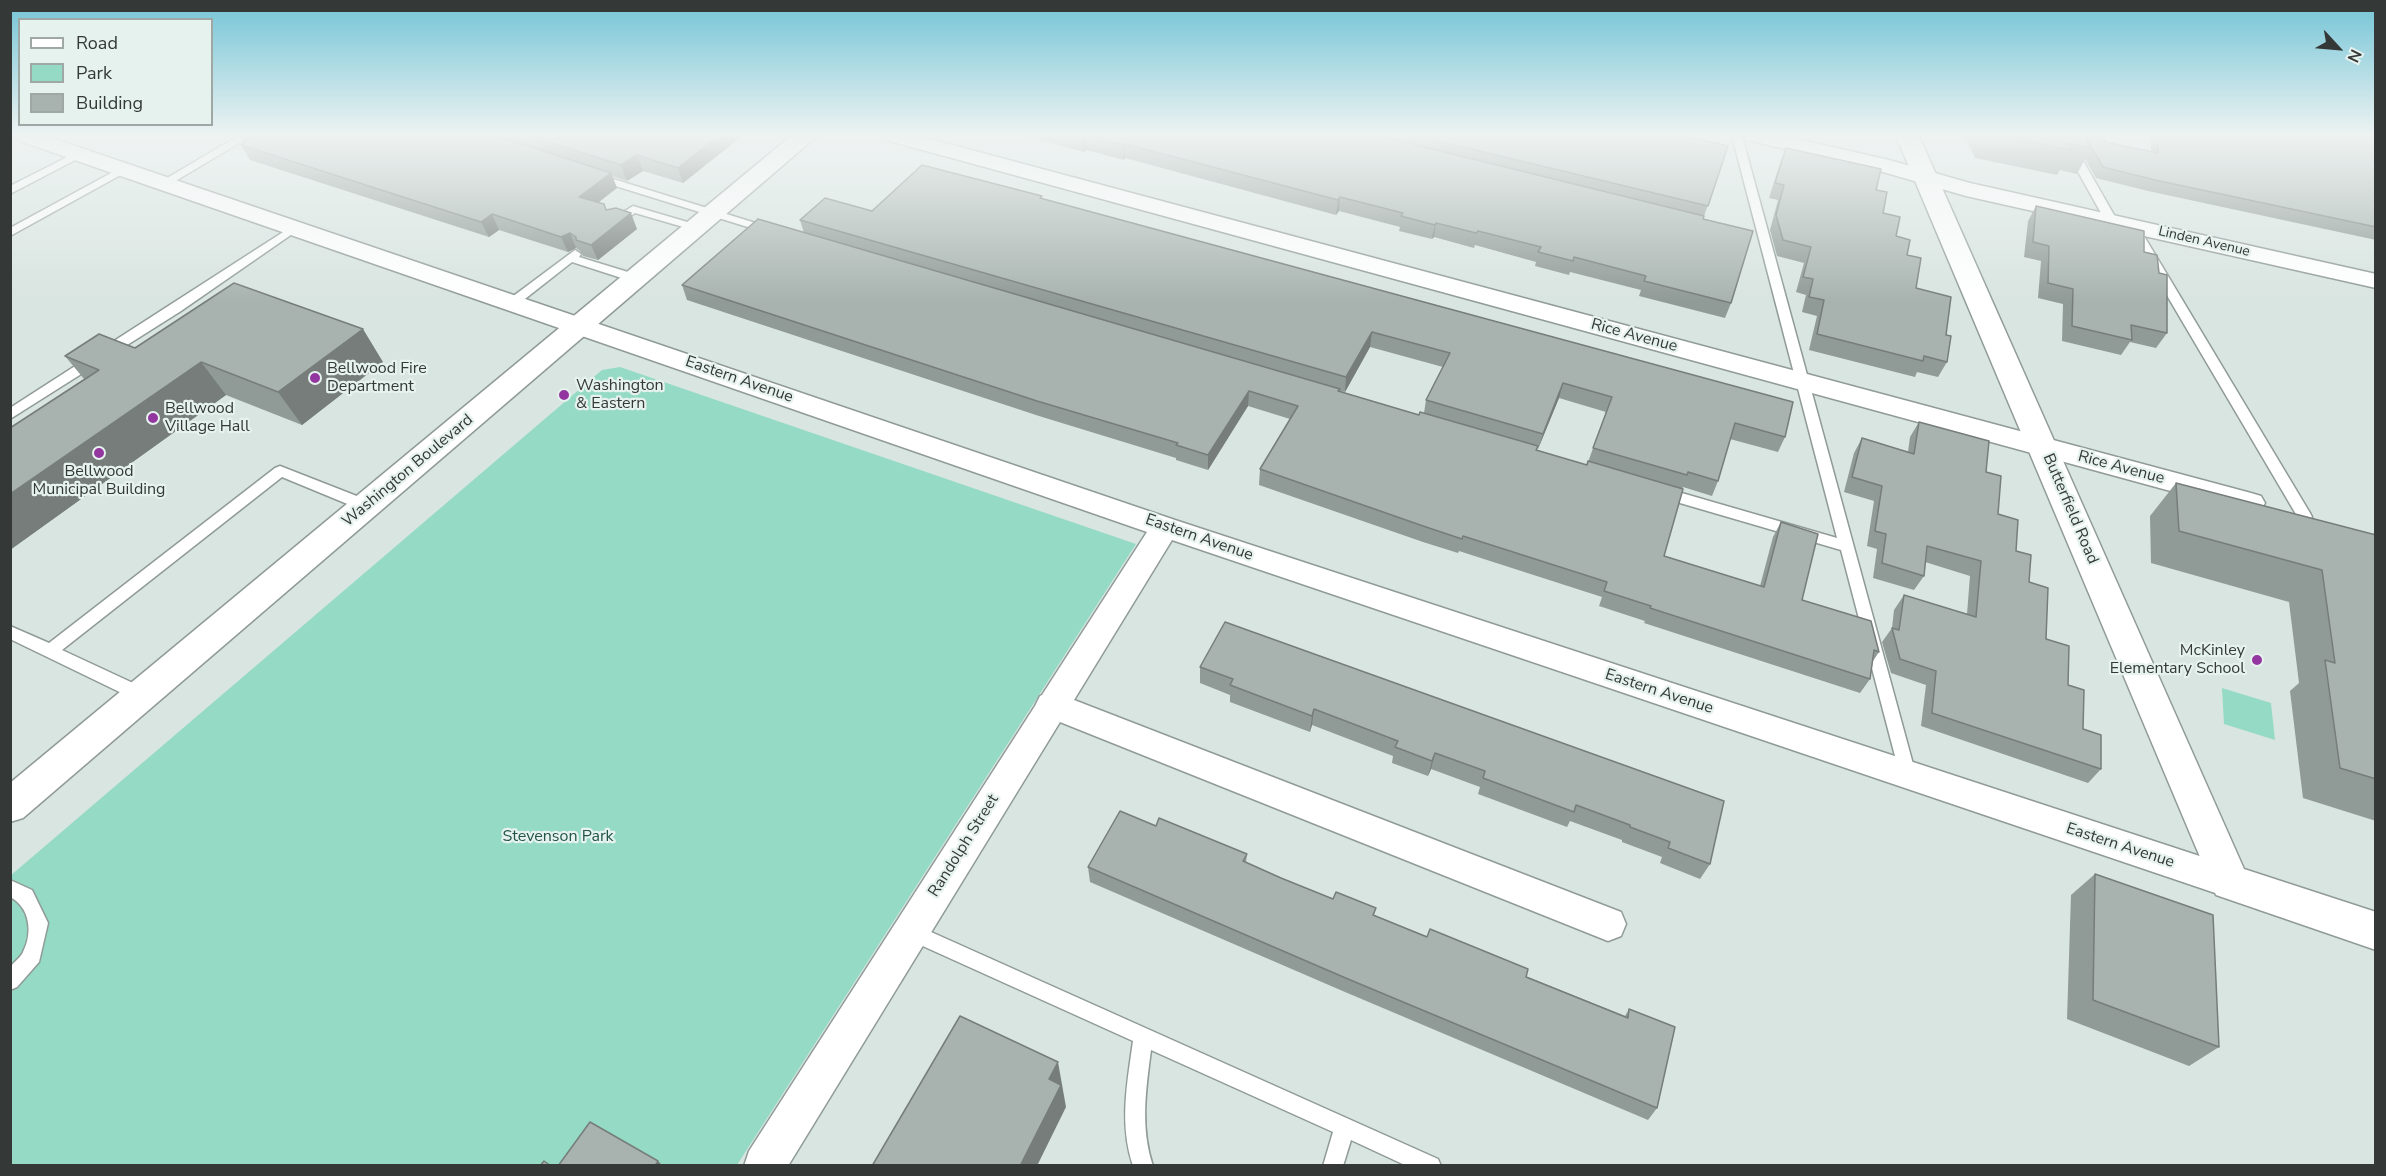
<!DOCTYPE html>
<html>
<head>
<meta charset="utf-8">
<style>
  body { margin:0 }
  #map { position:relative; width:2386px; height:1176px; overflow:hidden; background:#d9e5e1; font-family:"Nunito Sans",sans-serif }
  canvas { display:block }
  .frame { position:absolute; inset:0; border:12px solid #343937; pointer-events:none }
  .legend { position:absolute; left:18px; top:18px; width:195px; height:108px; box-sizing:border-box; background:#e6f2ee; border:2px solid #9fa8a5; margin:0; padding:8px 10px; list-style:none; font-size:18px; color:#343937 }
  .legend li { display:flex; align-items:center; gap:12px; height:30px }
  .legend b { width:30px; border:2px solid #9fa8a5 }
  .north { position:absolute; left:2308px; top:18px; width:60px; height:60px; -webkit-text-stroke:4px #e6f2ee; paint-order:stroke; rotate:116deg; font-size:16px; font-weight:700; line-height:24px; text-align:center; color:#343937 }
  .north::after { content:''; display:block; margin:auto; width:21px; height:27px; background:#343937; clip-path:polygon(50% 0,100% 100%,50% 72%,0 100%) }
</style>
</head>
<body>
<div id="map">
<canvas width="2386" height="1176"></canvas>
<div class="frame"></div>
<ul class="legend">
<li><b style="height:8px;background:#fff"></b>Road</li>
<li><b style="height:16px;background:#95dac4"></b>Park</li>
<li><b style="height:16px;background:#a8b3af"></b>Building</li>
</ul>
<div class="north">N</div>
</div>
<script>
const c = document.querySelector('canvas').getContext('2d');
c.lineJoin = 'round';
function paint(path, color) {
  c.fillStyle = color;
  c.fill(path, 'evenodd');
}
function stroke(path, color, width, dash) {
  c.strokeStyle = color;
  c.lineWidth = width;
  c.lineCap = dash ? 'butt' : 'round';
  c.setLineDash(dash || []);
  c.stroke(path);
}
function write(font, color, halo, rows, align = 'center') {
  c.font = font + ' "Nunito Sans",sans-serif';
  c.lineWidth = 4.5;
  c.setLineDash([]);
  c.textBaseline = 'middle';
  c.strokeStyle = halo;
  c.fillStyle = color;
  for (const [text, x, y, turn = 0] of rows) {
    c.save();
    c.translate(x, y);
    c.rotate((+turn || 0) * Math.PI / 180);
    c.textAlign = isNaN(turn) ? turn : align;
    if (halo) c.strokeText(text, 0, 0);
    c.fillText(text, 0, 0);
    c.restore();
  }
}
paint(new Path2D(`
  M 620,367 L 1136,544 L 737,1165 L 11,1165 L 10,876 L 602,370 Z
  M 2222,688 L 2271,703 L 2275,740 L 2224,724 Z`), '#95dac4');
const lane = new Path2D(`
  M 238,136 L 251,136 L 167,186 L 159,186 L 157,184 Z
  M 1732,136 L 1742,136 L 1916,775 L 1914,780 L 1908,782 L 1902,780 L 1900,775 L 1841,550 L 1656,496 L 1654,492 L 1661,487 L 1837,538 Z
  M 2058,136 L 2069,136 L 2118,222 L 2116,224 L 2108,224 L 2106,222 Z
  M 77,152 L 82,155 L 81,157 L 10,194 L 10,186 Z
  M 122,167 L 126,168 L 126,172 L 10,236 L 10,228 Z
  M 597,174 L 775,229 L 777,231 L 775,233 L 767,233 L 593,179 L 591,177 Z
  M 633,206 L 701,226 L 703,228 L 697,231 L 635,213 L 620,223 L 612,223 L 612,219 Z
  M 294,225 L 298,226 L 298,230 L 181,311 L 10,419 L 10,408 Z
  M 2135,228 L 2141,231 L 2310,513 L 2312,517 L 2310,521 L 2300,521 L 2129,231 Z
  M 575,250 L 581,254 L 579,257 L 641,276 L 643,279 L 637,283 L 572,262 L 516,306 L 508,306 L 508,300 Z
  M 280,466 L 372,502 L 374,506 L 372,510 L 362,510 L 282,477 L 62,650 L 148,690 L 150,695 L 148,700 L 142,702 L 136,700 L 10,639 L 10,626 L 49,643 L 275,468 Z
  M 10,880 L 32,890 L 48,923 L 39,962 L 17,987 L 10,990 L 10,967 C 14,962 21,957 23,952 C 33,933 30,907 10,897 Z
  M 911,923 L 1438,1159 L 1441,1166 L 1407,1166 L 1351,1140 L 1343,1166 L 1323,1166 L 1333,1132 L 1151,1050 C 1146,1089 1140,1127 1153,1166 L 1133,1166 C 1119,1124 1127,1084 1133,1041 L 905,938 L 902,932 L 905,926 Z`);
const street = new Path2D(`
  M 14,136 L 46,136 L 1175,520 L 2230,866 L 2243,870 L 2248,882 L 2243,894 L 2230,898 L 1172,540 L 1074,700 L 1621,912 L 1626,924 L 1621,936 L 1608,941 L 1060,722 L 788,1166 L 744,1166 L 749,1151 L 1035,706 L 1040,696 L 1042,695 L 1147,532 L 17,140 Z
  M 883,136 L 919,136 L 2251,493 L 2261,496 L 2265,503 L 2261,510 L 2251,513 L 886,140 Z
  M 1744,136 L 1784,136 L 1889,160 L 1970,183 L 2376,274 L 2376,288 L 1966,196 L 1876,170 L 1747,140 Z`);
const secondary = new Path2D(`
  M 791,136 L 817,136 L 23,818 L 10,822 L 10,783 Z
  M 1896,136 L 1919,136 L 2244,869 L 2376,912 L 2376,950 L 2216,895 Z`);
stroke(lane, '#909b97', 3);
stroke(street, '#909b97', 3);
stroke(secondary, '#909b97', 3);
paint(lane, '#fff');
paint(street, '#fff');
paint(secondary, '#fff');
paint(new Path2D(`
  M 239,136 L 742,136 L 683,183 L 643,171 L 627,181 L 612,176 L 617,188 L 598,203 L 606,210 L 637,229 L 598,260 L 583,256 L 580,251 L 576,248 L 568,252 L 499,230 L 489,237 L 250,160 L 241,145 L 243,143 Z
  M 1026,136 L 1684,136 L 1728,146 L 1703,219 L 1731,303 L 1725,318 L 1639,296 L 1641,290 L 1570,272 L 1569,275 L 1535,266 L 1536,262 L 1475,245 L 1474,248 L 1434,237 L 1432,239 L 1399,231 L 1400,227 L 1339,211 L 1336,215 L 1125,158 L 1124,160 L 1086,150 L 1084,152 Z
  M 1965,136 L 2105,136 L 2105,142 L 2151,152 L 2151,136 L 2376,136 L 2376,240 L 2148,191 L 2096,178 L 2085,159 L 2077,174 L 2060,170 L 2057,175 L 1975,158 Z
  M 1786,148 L 1876,190 L 1883,213 L 1907,255 L 1916,288 L 1946,335 L 1947,362 L 1938,377 L 1917,372 L 1915,377 L 1809,350 L 1817,316 L 1802,312 L 1806,295 L 1796,292 L 1804,263 L 1777,256 L 1770,230 L 1778,200 L 1769,198 L 1780,163 Z
  M 1042,196 L 1042,198 L 1785,437 L 1778,452 L 1730,439 L 1718,481 L 1712,496 L 1683,487 L 1664,556 L 1760,586 L 1773,537 L 1781,522 L 1802,600 L 1879,652 L 1873,661 L 1870,679 L 1860,693 L 1644,623 L 1645,621 L 1599,606 L 1602,597 L 1459,551 L 1458,553 L 1423,542 L 1259,485 L 1260,469 L 1290,419 L 1248,406 L 1208,470 L 1176,460 L 1176,458 L 1039,416 L 687,300 L 682,285 L 804,233 L 800,220 L 872,211 ZM 1370,347 L 1443,367 L 1426,400 L 1424,413 L 1419,415 L 1339,391 L 1345,392 ZM 1559,398 L 1606,412 L 1587,465 L 1536,450 L 1537,448 L 1538,449 Z
  M 2036,206 L 2144,252 L 2159,273 L 2167,333 L 2156,348 L 2130,342 L 2121,355 L 2062,341 L 2063,304 L 2038,298 L 2041,261 L 2024,257 L 2028,221 Z
  M 135,348 L 383,362 L 302,425 L 226,395 L 10,550 L 10,428 L 84,379 L 65,356 Z
  M 1919,422 L 1986,472 L 1998,514 L 2016,551 L 2029,582 L 2046,639 L 2068,685 L 2083,729 L 2101,769 L 2088,783 L 1921,726 L 1926,685 L 1891,673 L 1882,642 L 1892,628 L 1894,610 L 1904,595 L 1967,614 L 1970,576 L 1925,562 L 1924,576 L 1914,590 L 1873,578 L 1877,549 L 1867,546 L 1874,501 L 1844,492 L 1854,453 L 1862,438 L 1908,452 L 1910,437 Z
  M 2176,483 L 2376,535 L 2376,821 L 2303,798 L 2290,691 L 2299,683 L 2289,602 L 2151,563 L 2150,516 Z
  M 1200,667 L 1724,801 L 1710,864 L 1700,879 L 1660,863 L 1662,857 L 1622,842 L 1622,840 L 1570,821 L 1567,827 L 1478,794 L 1480,787 L 1431,769 L 1428,776 L 1392,763 L 1393,756 L 1312,725 L 1310,732 L 1230,702 L 1230,695 L 1200,683 Z
  M 1156,826 L 1247,854 L 1246,863 L 1281,878 L 1333,899 L 1376,908 L 1374,915 L 1625,1016 L 1629,1009 L 1657,1108 L 1648,1120 L 1345,992 L 1090,882 L 1088,867 Z
  M 2095,874 L 2219,1047 L 2189,1066 L 2067,1019 L 2071,895 Z`), '#909a96');
paint(new Path2D(`
  M 718,136 L 742,136 L 683,183 L 678,168 Z
  M 1085,136 L 1086,150 L 1084,152 L 1083,138 Z
  M 1125,144 L 1125,158 L 1124,160 L 1123,145 Z
  M 637,155 L 643,171 L 627,181 L 621,165 Z
  M 611,173 L 617,188 L 585,212 L 579,197 Z
  M 1340,197 L 1339,211 L 1336,215 L 1338,200 Z
  M 631,213 L 637,229 L 598,260 L 591,245 Z
  M 492,214 L 499,230 L 489,237 L 481,222 Z
  M 1436,223 L 1434,237 L 1432,239 L 1435,225 Z
  M 570,233 L 576,248 L 568,252 L 561,237 Z
  M 363,329 L 383,362 L 302,425 L 278,392 Z
  M 1372,332 L 1370,347 L 1345,392 L 1346,377 Z
  M 201,362 L 226,395 L 10,550 L 10,494 Z
  M 1563,383 L 1559,398 L 1538,449 L 1543,434 Z
  M 1249,391 L 1248,406 L 1208,470 L 1208,455 Z
  M 1314,709 L 1312,725 L 1310,732 L 1312,716 Z
  M 1435,753 L 1431,769 L 1428,776 L 1432,761 Z
  M 1058,1062 L 1066,1107 L 1037,1166 L 1020,1166 L 1049,1079 Z
  M 658,1161 L 663,1166 L 655,1166 Z`), '#767d7a');
const building = new Path2D(`
  M 255,136 L 497,136 L 611,173 L 579,197 L 604,204 L 606,210 L 616,208 L 631,213 L 591,245 L 576,240 L 576,237 L 570,233 L 561,237 L 492,214 L 481,222 L 241,145 Z
  M 529,136 L 718,136 L 678,168 L 637,155 L 621,165 Z
  M 1087,136 L 1379,136 L 1704,216 L 1703,219 L 1753,231 L 1731,303 L 1644,281 L 1646,276 L 1574,257 L 1573,261 L 1538,252 L 1541,247 L 1478,231 L 1476,233 L 1436,223 L 1435,225 L 1401,216 L 1403,213 L 1340,197 L 1338,200 L 1125,144 L 1123,145 Z
  M 1417,136 L 1684,136 L 1728,146 L 1708,206 Z
  M 2004,136 L 2084,136 L 2091,149 L 2067,143 L 2071,150 Z
  M 2085,136 L 2105,136 L 2105,142 L 2158,153 L 2158,136 L 2376,136 L 2376,227 L 2155,180 L 2103,167 Z
  M 1786,148 L 1881,169 L 1876,190 L 1887,192 L 1883,213 L 1900,217 L 1896,236 L 1910,240 L 1907,255 L 1921,258 L 1916,288 L 1951,297 L 1946,335 L 1951,336 L 1947,362 L 1924,356 L 1923,361 L 1817,334 L 1824,300 L 1809,297 L 1813,279 L 1803,277 L 1811,247 L 1783,240 L 1776,215 L 1784,185 L 1775,183 Z
  M 922,165 L 1042,196 L 1040,198 L 1793,402 L 1785,437 L 1735,423 L 1718,481 L 1688,472 L 1687,475 L 1593,448 L 1612,397 L 1563,383 L 1543,434 L 1426,400 L 1450,353 L 1372,332 L 1346,377 L 800,220 L 825,198 L 872,211 Z
  M 2036,206 L 2144,231 L 2144,252 L 2157,255 L 2159,273 L 2167,275 L 2167,333 L 2131,325 L 2132,340 L 2072,326 L 2073,289 L 2048,283 L 2049,246 L 2033,242 Z
  M 758,219 L 1340,389 L 1338,391 L 1419,415 L 1420,412 L 1538,446 L 1536,450 L 1587,465 L 1588,461 L 1683,489 L 1664,556 L 1764,587 L 1781,522 L 1818,534 L 1802,600 L 1871,621 L 1879,652 L 1874,650 L 1870,679 L 1650,608 L 1651,606 L 1604,591 L 1607,582 L 1463,536 L 1462,539 L 1426,527 L 1260,469 L 1298,406 L 1249,391 L 1208,455 L 1176,445 L 1178,443 L 1037,401 L 682,285 Z
  M 234,283 L 363,329 L 278,392 L 201,362 L 10,494 L 10,428 L 99,370 L 65,356 L 99,334 L 135,348 Z
  M 1919,422 L 1989,441 L 1986,472 L 2001,476 L 1998,514 L 2018,520 L 2016,551 L 2031,555 L 2029,582 L 2048,588 L 2046,639 L 2069,646 L 2068,685 L 2084,690 L 2083,729 L 2101,735 L 2101,769 L 1932,713 L 1936,671 L 1900,659 L 1892,628 L 1899,630 L 1904,595 L 1976,617 L 1981,561 L 1927,546 L 1924,576 L 1882,563 L 1886,534 L 1875,531 L 1882,486 L 1852,477 L 1862,438 L 1914,454 Z
  M 2176,483 L 2376,535 L 2376,779 L 2340,768 L 2325,660 L 2335,663 L 2322,570 L 2179,531 Z
  M 1225,622 L 1724,801 L 1710,864 L 1668,848 L 1670,842 L 1630,827 L 1630,825 L 1576,805 L 1574,812 L 1483,778 L 1485,771 L 1435,753 L 1432,761 L 1395,747 L 1398,741 L 1314,709 L 1312,716 L 1230,685 L 1233,679 L 1200,667 Z
  M 1120,811 L 1156,826 L 1159,818 L 1247,854 L 1243,861 L 1281,878 L 1333,899 L 1336,892 L 1376,908 L 1373,915 L 1427,937 L 1430,929 L 1528,969 L 1526,977 L 1628,1018 L 1629,1009 L 1675,1027 L 1657,1108 L 1348,979 L 1088,867 Z
  M 2095,874 L 2213,915 L 2219,1047 L 2093,1000 Z
  M 960,1016 L 1058,1062 L 1049,1079 L 1061,1085 L 1020,1166 L 872,1166 Z
  M 590,1122 L 658,1161 L 655,1166 L 558,1166 Z
  M 544,1161 L 551,1166 L 540,1166 Z`);
paint(building, '#a8b3af');
stroke(building, '#767d7a', 1.5);
const sky = c.createLinearGradient(0, 0, 0, 301);
sky.addColorStop(0, '#73c4d6');
sky.addColorStop(0.45, '#eef3f2');
sky.addColorStop(1, '#eef3f200');
c.fillStyle = sky;
c.fillRect(0, 0, 2386, 301);
for (const [x, y, r, color] of [
  [315,378,6,"#93369f"],
  [564,395,6,"#93369f"],
  [153,418,6,"#93369f"],
  [99,453,6,"#93369f"],
  [2257,660,6,"#93369f"]
]) {
  const dot = new Path2D();
  dot.arc(x, y, r, 0, 2 * Math.PI);
  c.fillStyle = color;
  c.fill(dot);
  stroke(dot, '#e6f2ee', 2);
}
write('14px', '#343937', '#e6f2ee', [
  ["Linden Avenue",2204,242,13]
]);
write('16px', '#343937', '#e6f2ee', [
  ["Rice Avenue",1634,336,15],
  ["Eastern Avenue",739,380,19],
  ["Rice Avenue",2121,468,15],
  ["Washington Boulevard",408,471,-40],
  ["Butterfield Road",2070,509,67],
  ["Eastern Avenue",1199,538,19],
  ["Eastern Avenue",1659,692,18],
  ["Randolph Street",964,846,-58],
  ["Eastern Avenue",2120,846,18]
]);
write('16px', '#343937', '#e6f2ee', [
  ["Bellwood Fire",327,369],
  ["Department",327,387],
  ["Washington",576,386],
  ["& Eastern",576,404],
  ["Bellwood",165,409],
  ["Village Hall",165,427],
  ["Bellwood",99,472,"center"],
  ["Municipal Building",99,490,"center"],
  ["McKinley",2245,651,"right"],
  ["Elementary School",2245,669,"right"]
], 'left');
write('16px', '#225547', '#e6f2ee', [
  ["Stevenson Park",558,837]
]);
</script>
</body>
</html>
